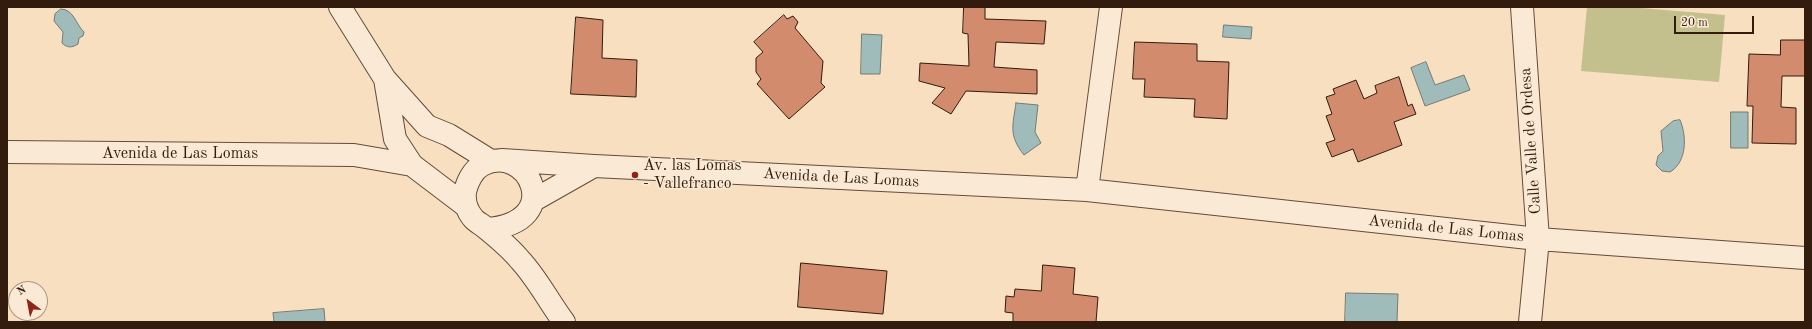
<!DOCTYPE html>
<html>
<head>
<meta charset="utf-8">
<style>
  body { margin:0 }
  #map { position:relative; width:1812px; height:329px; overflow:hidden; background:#f7dfbf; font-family:"Old Standard TT",serif }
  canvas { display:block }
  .frame { position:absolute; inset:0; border:8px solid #331b0e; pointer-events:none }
  .north { position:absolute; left:8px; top:281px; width:40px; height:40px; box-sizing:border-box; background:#faead5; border:1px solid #aa9785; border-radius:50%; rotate:328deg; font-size:11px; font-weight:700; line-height:16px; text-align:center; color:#331b0e }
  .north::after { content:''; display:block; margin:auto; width:14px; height:18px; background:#8f2418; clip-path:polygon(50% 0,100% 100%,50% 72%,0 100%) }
  .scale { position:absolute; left:1674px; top:16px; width:80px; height:18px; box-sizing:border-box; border:2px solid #331b0e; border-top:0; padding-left:5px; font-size:12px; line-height:14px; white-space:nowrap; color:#331b0e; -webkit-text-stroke:3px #faead5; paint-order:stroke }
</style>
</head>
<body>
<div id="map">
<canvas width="1812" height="329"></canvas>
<div class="frame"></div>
<div class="north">N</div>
<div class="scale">20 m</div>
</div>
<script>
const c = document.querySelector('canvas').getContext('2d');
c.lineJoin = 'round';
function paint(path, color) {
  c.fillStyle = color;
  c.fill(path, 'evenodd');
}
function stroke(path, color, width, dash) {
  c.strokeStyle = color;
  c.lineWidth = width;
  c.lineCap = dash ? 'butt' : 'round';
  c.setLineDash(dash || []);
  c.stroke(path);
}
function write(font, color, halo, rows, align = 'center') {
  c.font = font + ' "Old Standard TT",serif';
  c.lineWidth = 3;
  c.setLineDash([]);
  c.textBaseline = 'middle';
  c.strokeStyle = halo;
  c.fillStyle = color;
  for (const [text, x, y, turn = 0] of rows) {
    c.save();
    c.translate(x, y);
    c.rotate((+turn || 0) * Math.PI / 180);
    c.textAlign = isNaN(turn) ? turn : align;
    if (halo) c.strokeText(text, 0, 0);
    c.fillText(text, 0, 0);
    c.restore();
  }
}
paint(new Path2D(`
  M 1587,7 L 1629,7 L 1725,15 L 1719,82 L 1581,71 Z`), '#c4c08d');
const water = new Path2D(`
  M 61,9 C 74,9 76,25 84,32 L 83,36 L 79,38 L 78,44 C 72,48 67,48 62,43 L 63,32 L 54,21 L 55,14 Z
  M 1224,25 L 1252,27 L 1251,39 L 1223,37 Z
  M 862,34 L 882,35 L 880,74 L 861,74 Z
  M 1426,62 L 1435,85 L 1464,75 L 1470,90 L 1425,106 L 1411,68 Z
  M 1016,103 L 1038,105 L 1035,132 L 1041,143 L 1024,155 C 1008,135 1013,125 1016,103 Z
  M 1731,112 L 1748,112 L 1748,148 L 1731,148 Z
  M 1680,120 C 1687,136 1687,162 1670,172 L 1662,171 L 1656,165 L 1658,156 L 1663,151 L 1661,131 L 1673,121 Z
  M 1346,293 L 1398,294 L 1397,322 L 1345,322 Z
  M 324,309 L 325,322 L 274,322 L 273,313 Z`);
paint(water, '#9fbbba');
stroke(water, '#747b75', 1);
const building = new Path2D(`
  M 964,7 L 985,7 L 985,19 L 1046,21 L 1044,44 L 996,42 L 994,67 L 1037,70 L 1037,94 L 966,91 L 951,114 L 932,103 L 945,88 L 919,81 L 920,63 L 969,66 L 968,34 L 963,33 Z
  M 784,15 L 787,19 L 793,16 L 798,22 L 795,28 L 823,61 L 821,83 L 825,87 L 789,119 L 757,84 L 761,79 L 756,72 L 756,58 L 763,52 L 754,42 Z
  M 576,17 L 603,20 L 602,58 L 637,60 L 636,97 L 571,94 Z
  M 1781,40 L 1805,40 L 1805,76 L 1782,76 L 1781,107 L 1796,108 L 1796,144 L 1752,143 L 1753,106 L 1747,106 L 1749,54 L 1780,55 Z
  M 1135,42 L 1197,44 L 1197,61 L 1229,62 L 1227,119 L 1194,117 L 1195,99 L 1144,97 L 1145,79 L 1133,79 Z
  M 1399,77 L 1408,106 L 1412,104 L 1416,114 L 1394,122 L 1402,145 L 1358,162 L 1353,149 L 1332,157 L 1326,143 L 1335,140 L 1326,116 L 1332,114 L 1326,97 L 1335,94 L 1333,89 L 1356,80 L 1364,99 L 1377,93 L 1375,86 Z
  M 801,263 L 887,271 L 883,314 L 798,307 Z
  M 1043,265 L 1075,268 L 1073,294 L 1098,297 L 1096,322 L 1013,322 L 1013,313 L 1005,312 L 1006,296 L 1014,297 L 1015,289 L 1041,291 Z`);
paint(building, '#d28b6d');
stroke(building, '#331b0e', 1);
const street = new Path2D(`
  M 340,7 L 385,79 L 427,126 L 449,135 L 491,161
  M 1522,7 L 1538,239 L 1530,322
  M 385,79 L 395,139 L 412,165 L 466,206
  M 7,152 L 354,155 L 412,165
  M 502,160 L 594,166 L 1087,190 L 1538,239 L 1805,258
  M 1087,190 L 1111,7
  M 534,200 L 594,166
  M 487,229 C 568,222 527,141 482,165 C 473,170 467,182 465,192 C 464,201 467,211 473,218 C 476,222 483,225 487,229 C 498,238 511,249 520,260 C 537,278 549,302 564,322`);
stroke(street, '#644c3a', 24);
stroke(street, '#faead5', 22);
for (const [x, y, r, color] of [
  [635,175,4,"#8f2418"]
]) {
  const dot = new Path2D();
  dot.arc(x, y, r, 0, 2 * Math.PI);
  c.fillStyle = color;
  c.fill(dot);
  stroke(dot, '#faead5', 1.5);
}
write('16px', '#331b0e', '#faead5', [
  ["Calle Valle de Ordesa",1531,141,-94],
  ["Avenida de Las Lomas",180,154],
  ["Avenida de Las Lomas",841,178,3],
  ["Avenida de Las Lomas",1446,229,6]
]);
write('16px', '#331b0e', '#faead5', [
  ["Av. las Lomas",643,166],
  ["- Vallefranco",643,184]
], 'left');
</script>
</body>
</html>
